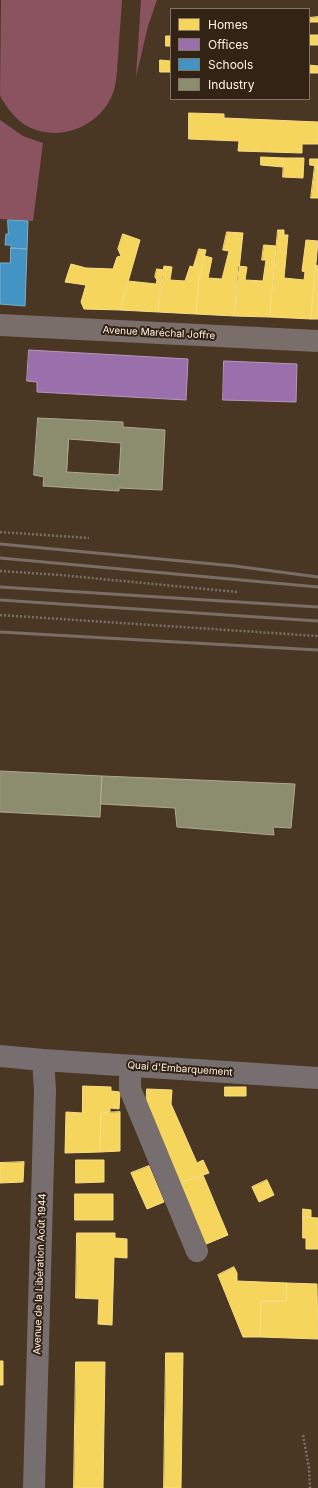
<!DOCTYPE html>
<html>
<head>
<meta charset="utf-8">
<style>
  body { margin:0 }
  #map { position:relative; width:318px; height:1488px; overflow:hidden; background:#4a3723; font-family:Inter,sans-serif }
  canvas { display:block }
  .legend { position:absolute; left:170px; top:8px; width:140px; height:92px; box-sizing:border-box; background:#332314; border:1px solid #847568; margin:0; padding:5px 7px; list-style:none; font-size:12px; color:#fef1e5 }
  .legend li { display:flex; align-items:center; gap:8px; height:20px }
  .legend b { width:20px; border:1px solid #847568 }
</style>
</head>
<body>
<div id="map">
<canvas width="318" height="1488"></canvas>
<ul class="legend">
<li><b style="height:11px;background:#f6d55c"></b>Homes</li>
<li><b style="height:11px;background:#9970ab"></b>Offices</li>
<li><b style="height:11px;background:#4393c3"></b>Schools</li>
<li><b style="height:11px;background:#8c8c6e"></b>Industry</li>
</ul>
</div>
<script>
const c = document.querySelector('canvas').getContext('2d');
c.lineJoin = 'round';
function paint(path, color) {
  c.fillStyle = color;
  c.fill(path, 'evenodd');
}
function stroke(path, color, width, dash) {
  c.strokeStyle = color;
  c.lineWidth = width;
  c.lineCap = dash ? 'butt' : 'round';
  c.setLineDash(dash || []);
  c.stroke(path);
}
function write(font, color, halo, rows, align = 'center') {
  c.font = font + ' Inter,sans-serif';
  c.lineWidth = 4;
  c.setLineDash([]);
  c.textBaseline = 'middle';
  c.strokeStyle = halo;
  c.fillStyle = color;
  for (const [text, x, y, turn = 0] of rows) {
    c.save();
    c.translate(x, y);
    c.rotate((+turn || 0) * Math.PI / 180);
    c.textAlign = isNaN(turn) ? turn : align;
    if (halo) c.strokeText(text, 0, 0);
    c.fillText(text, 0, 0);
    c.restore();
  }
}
paint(new Path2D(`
  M 1,0 L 122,0 C 121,19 119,39 118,58 C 117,67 117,77 115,86 C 107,122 65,143 31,128 C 17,122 9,110 1,98 L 0,95 Z
  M 141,0 L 157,0 L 148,26 L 136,77 Z
  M 0,120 L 23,136 L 43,143 L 33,221 L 0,219 Z`), '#8b525f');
const homes = new Path2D(`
  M 318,17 L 318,22 L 309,22 L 309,18 Z
  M 309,35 L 318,35 L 318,45 L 309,45 Z
  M 166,36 L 171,36 L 171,46 L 166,46 Z
  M 160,60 L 171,61 L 170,72 L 160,72 Z
  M 309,65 L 318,66 L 318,73 L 309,73 Z
  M 189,113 L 224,114 L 224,118 L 318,122 L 318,144 L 302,144 L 302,153 L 238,151 L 239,141 L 189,139 Z
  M 261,157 L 284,158 L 283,167 L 261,165 Z
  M 284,158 L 304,158 L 303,178 L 283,177 Z
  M 310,159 L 318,159 L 318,166 L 310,165 Z
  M 315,166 L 318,166 L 318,198 L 311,198 Z
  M 278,230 L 284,230 L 284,235 L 288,235 L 284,278 L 304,280 L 305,272 L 302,271 L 306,240 L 318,241 L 311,319 L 270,317 Z
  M 227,232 L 243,233 L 234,316 L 196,314 L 199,278 L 205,256 L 212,258 L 208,278 L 222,279 L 229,251 L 223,250 Z
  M 123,234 L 140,240 L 120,310 L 84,309 L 81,302 L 86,285 L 65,282 L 71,264 L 86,268 L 113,269 L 117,257 L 121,256 L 118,249 Z
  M 264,245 L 276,246 L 270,317 L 234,316 L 238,266 L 247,267 L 245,280 L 263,281 L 266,260 L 262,260 Z
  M 199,249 L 206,250 L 199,278 L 196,314 L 158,312 L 162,277 L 164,266 L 172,267 L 170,280 L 185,281 L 190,266 L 193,267 Z
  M 316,265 L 318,266 L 318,319 L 311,319 Z
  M 157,269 L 164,270 L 158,312 L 120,310 L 128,281 L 156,284 L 157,280 L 155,277 Z
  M 83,1086 L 111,1087 L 111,1091 L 120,1092 L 119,1109 L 110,1108 L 110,1112 L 101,1113 L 100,1152 L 65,1153 L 66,1112 L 82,1113 Z
  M 225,1087 L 246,1087 L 246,1096 L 225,1096 Z
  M 147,1089 L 172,1090 L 171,1104 L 197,1163 L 203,1160 L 209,1173 L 178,1184 L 146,1111 Z
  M 120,1112 L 120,1151 L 100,1152 L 101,1113 Z
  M 76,1160 L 104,1160 L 104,1182 L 76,1183 Z
  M 24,1162 L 23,1182 L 0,1183 L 0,1163 Z
  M 149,1166 L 164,1202 L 147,1209 L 131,1173 Z
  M 203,1175 L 228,1235 L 204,1245 L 178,1184 Z
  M 267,1180 L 274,1195 L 259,1202 L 252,1187 Z
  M 75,1194 L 113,1194 L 113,1220 L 75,1220 Z
  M 303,1209 L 311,1210 L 311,1217 L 303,1217 Z
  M 303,1217 L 318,1218 L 318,1249 L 306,1249 L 306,1238 L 303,1238 Z
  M 77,1233 L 115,1233 L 115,1238 L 127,1239 L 127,1258 L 114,1257 L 112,1325 L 98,1324 L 99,1299 L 76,1298 Z
  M 234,1267 L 237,1273 L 237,1281 L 287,1283 L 286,1301 L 261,1301 L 260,1337 L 243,1337 L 218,1275 Z
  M 287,1283 L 317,1284 L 318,1339 L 260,1337 L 261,1301 L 286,1301 Z
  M 166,1353 L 183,1353 L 181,1488 L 164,1488 Z
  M 0,1361 L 3,1361 L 3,1385 L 0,1385 Z
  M 76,1362 L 105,1362 L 103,1488 L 74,1488 Z`);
paint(homes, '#f6d55c');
stroke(homes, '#f8dd85', 1);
const offices = new Path2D(`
  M 29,350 L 188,359 L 186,400 L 37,392 L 37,382 L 27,381 Z
  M 224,361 L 297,364 L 296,402 L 223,400 Z`);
paint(offices, '#9970ab');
stroke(offices, '#b797bc', 1);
const schools = new Path2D(`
  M 8,220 L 28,221 L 27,249 L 11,248 L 11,245 L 5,245 L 6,234 L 8,234 Z
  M 11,248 L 27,249 L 25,306 L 0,304 L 0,263 L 10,263 Z`);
paint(schools, '#4393c3');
stroke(schools, '#7bafcd', 1);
const industry = new Path2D(`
  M 38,418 L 123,422 L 123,427 L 165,430 L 162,490 L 119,488 L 119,491 L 43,486 L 44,477 L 34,475 ZM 69,439 L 121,443 L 119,475 L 67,472 Z
  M 0,771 L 102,776 L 100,817 L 0,812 Z
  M 102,776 L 295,784 L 291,828 L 273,827 L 274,835 L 177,827 L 175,808 L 101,804 Z`);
paint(industry, '#8c8c6e');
stroke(industry, '#aeaa92', 1);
stroke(new Path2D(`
  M 0,532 L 89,538
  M 0,571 L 60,575 L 237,592
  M 0,615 L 318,636
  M 303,1435 L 309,1468 L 310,1488`), '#79716b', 2.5, [2, 2]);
stroke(new Path2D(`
  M 0,1056 L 43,1060 L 318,1078
  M 130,1066 L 130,1089 L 197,1251
  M 34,1488 L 45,1090 L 43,1060`), '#776f6f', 22);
stroke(new Path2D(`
  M 0,325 L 318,341`), '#796e6a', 22);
stroke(new Path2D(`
  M 0,544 L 235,566 L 318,577
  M 0,558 L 318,587
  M 0,587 L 318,607
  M 0,600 L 318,621
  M 0,632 L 318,650`), '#786e66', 3);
write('10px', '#fef1e5', '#332314', [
  ["Avenue Maréchal Joffre",159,333,3],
  ["Quai d'Embarquement",180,1069,4],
  ["Avenue de la Libération Août 1944",40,1274,-88]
]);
</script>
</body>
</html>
